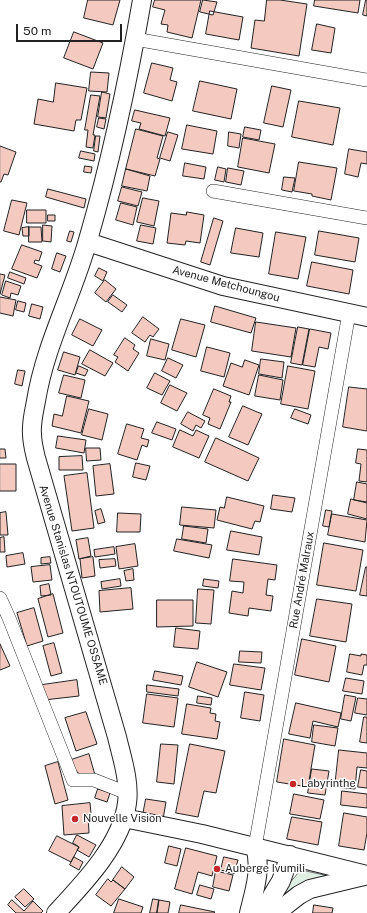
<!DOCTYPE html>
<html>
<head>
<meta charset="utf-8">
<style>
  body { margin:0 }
  #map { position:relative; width:367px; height:913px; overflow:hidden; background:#fff; font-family:"Public Sans",sans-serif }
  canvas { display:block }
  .scale { position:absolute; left:16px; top:24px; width:106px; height:18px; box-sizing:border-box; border:2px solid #222; border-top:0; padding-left:5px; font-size:12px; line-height:14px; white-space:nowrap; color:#222; -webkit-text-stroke:3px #fff; paint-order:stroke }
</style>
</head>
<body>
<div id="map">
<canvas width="367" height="913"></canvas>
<div class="scale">50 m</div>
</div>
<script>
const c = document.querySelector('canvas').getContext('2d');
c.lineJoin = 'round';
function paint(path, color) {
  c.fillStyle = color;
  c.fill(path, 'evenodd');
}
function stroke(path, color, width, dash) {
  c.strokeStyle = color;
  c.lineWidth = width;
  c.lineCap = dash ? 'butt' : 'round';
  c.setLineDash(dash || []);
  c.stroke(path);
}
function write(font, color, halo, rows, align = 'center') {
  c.font = font + ' "Public Sans",sans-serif';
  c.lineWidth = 3;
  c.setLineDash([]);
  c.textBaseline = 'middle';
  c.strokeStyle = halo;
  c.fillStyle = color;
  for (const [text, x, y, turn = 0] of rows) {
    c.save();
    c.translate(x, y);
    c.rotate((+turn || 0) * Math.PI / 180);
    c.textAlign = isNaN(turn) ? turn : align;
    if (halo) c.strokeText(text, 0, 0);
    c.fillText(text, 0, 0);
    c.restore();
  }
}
const green = new Path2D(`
  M 301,870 L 334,877 L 275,901 Z`);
paint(green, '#e0efe3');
stroke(green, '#6f6f6f', 1);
const building = new Path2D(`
  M 88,0 L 120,0 L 113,25 L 84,18 Z
  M 155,0 L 201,0 L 192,38 L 167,32 L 168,25 L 161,24 L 165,10 L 153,7 Z
  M 203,0 L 217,2 L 213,15 L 200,12 Z
  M 267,0 L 280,0 L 307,4 L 299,56 L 251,48 L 255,20 L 264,21 Z
  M 315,0 L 360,0 L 358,13 L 314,6 Z
  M 366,0 L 367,0 L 367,16 L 363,15 Z
  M 210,11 L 243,17 L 239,40 L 206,34 Z
  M 317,24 L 335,28 L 331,53 L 312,50 Z
  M 74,32 L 103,43 L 93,69 L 64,58 Z
  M 152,63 L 173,68 L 170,80 L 177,82 L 172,101 L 144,93 Z
  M 91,72 L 109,73 L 107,92 L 89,91 Z
  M 200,81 L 237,89 L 231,119 L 193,111 Z
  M 56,83 L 87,88 L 81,120 L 76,120 L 74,131 L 34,124 L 38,99 L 53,102 Z
  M 272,86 L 291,90 L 283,127 L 264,123 Z
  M 102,92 L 110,94 L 106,118 L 98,117 Z
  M 91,95 L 100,96 L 93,135 L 95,135 L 93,148 L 86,147 L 88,130 L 85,130 Z
  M 299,101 L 340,108 L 333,145 L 292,137 Z
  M 135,110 L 170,118 L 165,136 L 139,129 L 141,123 L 132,121 Z
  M 99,118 L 106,119 L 104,129 L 97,127 Z
  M 187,125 L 217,131 L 213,154 L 182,149 Z
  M 245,127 L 261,130 L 259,140 L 243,137 Z
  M 136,129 L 163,136 L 157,158 L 160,159 L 155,176 L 126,169 Z
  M 168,132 L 178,135 L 170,161 L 160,158 Z
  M 229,132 L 241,134 L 239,148 L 228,146 Z
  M 96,136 L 100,136 L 98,152 L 94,151 Z
  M 243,138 L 275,144 L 269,173 L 238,167 Z
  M 0,146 L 16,152 L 8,175 L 4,174 L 1,182 L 0,182 Z
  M 349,149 L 367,152 L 367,164 L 361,163 L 358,177 L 345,174 Z
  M 81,151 L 95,154 L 94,161 L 79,158 Z
  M 299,162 L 337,168 L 331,200 L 312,196 L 312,194 L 294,191 Z
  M 185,163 L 206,167 L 204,179 L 183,176 Z
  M 85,166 L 92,167 L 91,173 L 84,172 Z
  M 218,167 L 226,169 L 224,182 L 215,180 Z
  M 228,168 L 244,171 L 241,185 L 226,182 Z
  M 126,169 L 150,176 L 147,191 L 122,186 Z
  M 284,177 L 295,178 L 292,192 L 282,190 Z
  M 122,187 L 142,192 L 138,206 L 118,201 Z
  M 48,189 L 86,199 L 84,208 L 46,197 Z
  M 143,198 L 159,201 L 154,226 L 137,222 Z
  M 12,200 L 27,203 L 19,235 L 4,231 Z
  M 121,203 L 137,207 L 133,225 L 116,220 Z
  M 27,210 L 46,210 L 46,223 L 27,223 Z
  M 187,212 L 204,215 L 200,243 L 186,241 L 185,245 L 167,243 L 171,213 L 186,215 Z
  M 48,215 L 55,215 L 55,221 L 48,221 Z
  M 214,218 L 223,221 L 210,265 L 201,262 Z
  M 43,225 L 52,226 L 51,242 L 43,241 Z
  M 141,225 L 156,228 L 153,244 L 137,241 Z
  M 29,227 L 29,236 L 23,236 L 22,228 Z
  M 29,227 L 41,227 L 42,242 L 29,242 Z
  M 236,228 L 263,233 L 259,257 L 231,253 Z
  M 70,231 L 74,232 L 71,242 L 67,241 Z
  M 319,231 L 359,238 L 355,262 L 315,255 Z
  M 276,232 L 306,237 L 298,279 L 269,274 Z
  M 22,245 L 42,252 L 39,261 L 35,260 L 34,263 L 42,266 L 37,278 L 12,269 Z
  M 57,253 L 66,256 L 60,272 L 52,269 Z
  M 312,262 L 353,270 L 349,294 L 307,286 Z
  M 99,268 L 107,272 L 103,281 L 95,276 Z
  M 10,272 L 26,278 L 24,284 L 8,278 Z
  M 0,274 L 5,275 L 0,294 Z
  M 105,280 L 116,289 L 106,302 L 95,293 Z
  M 6,281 L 21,286 L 18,295 L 11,293 L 10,298 L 2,295 Z
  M 113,295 L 127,305 L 122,312 L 108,302 Z
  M 0,297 L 16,300 L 13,316 L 0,313 Z
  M 18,301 L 26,303 L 24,312 L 16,310 Z
  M 32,304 L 43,307 L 40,319 L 29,316 Z
  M 215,306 L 256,318 L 251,333 L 211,322 Z
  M 143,317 L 159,329 L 153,337 L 150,335 L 145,342 L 132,333 Z
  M 80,319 L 102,330 L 93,346 L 72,335 Z
  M 181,319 L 205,325 L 196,357 L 172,350 Z
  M 256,322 L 296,328 L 291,357 L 252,351 Z
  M 298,327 L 309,329 L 302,365 L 291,363 Z
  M 310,329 L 331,333 L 328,349 L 319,347 L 315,367 L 303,365 Z
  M 125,338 L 135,345 L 133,349 L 139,353 L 128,371 L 115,362 L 118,357 L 114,355 Z
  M 151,339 L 169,344 L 165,360 L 147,356 Z
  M 207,347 L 230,353 L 224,377 L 201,371 Z
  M 90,350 L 113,363 L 105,376 L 82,364 Z
  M 64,352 L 80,357 L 75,375 L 58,370 Z
  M 168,358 L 183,365 L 176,378 L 162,371 Z
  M 261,359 L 284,362 L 282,378 L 259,374 Z
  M 245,360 L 259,365 L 249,395 L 223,386 L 231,363 L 242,367 Z
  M 79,366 L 88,370 L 85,376 L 76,373 Z
  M 288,366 L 315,371 L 308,409 L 281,404 Z
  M 18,370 L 25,371 L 22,386 L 15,384 Z
  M 155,373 L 170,381 L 162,395 L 147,388 Z
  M 64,375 L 85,380 L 81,398 L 59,393 Z
  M 259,375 L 283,380 L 280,400 L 255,396 Z
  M 170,385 L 187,393 L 177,411 L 161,403 Z
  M 349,387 L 367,389 L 367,431 L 343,427 Z
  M 214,389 L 231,396 L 229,402 L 231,402 L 220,429 L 208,424 L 210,418 L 203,415 Z
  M 67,396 L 89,401 L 81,433 L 52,426 L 54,414 L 62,416 Z
  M 243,406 L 262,414 L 248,445 L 229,437 Z
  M 89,409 L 108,414 L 102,440 L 82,435 Z
  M 295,409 L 311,415 L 308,424 L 291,418 Z
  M 188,412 L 205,421 L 201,428 L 196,425 L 193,431 L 181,424 Z
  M 157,422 L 176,429 L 172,440 L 152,433 Z
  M 127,424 L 144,429 L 141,438 L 149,440 L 147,447 L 142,445 L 137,460 L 118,454 Z
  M 180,430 L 193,436 L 196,430 L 209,436 L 199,458 L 173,447 Z
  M 58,436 L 86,440 L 84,453 L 56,448 Z
  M 216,438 L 259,458 L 248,481 L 205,462 Z
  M 86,448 L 100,448 L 101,460 L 87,461 Z
  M 0,449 L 5,449 L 6,458 L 0,458 Z
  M 358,449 L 367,450 L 367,482 L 359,481 L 361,464 L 356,463 Z
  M 82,456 L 83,470 L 59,470 L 59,457 Z
  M 136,463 L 150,466 L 146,480 L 133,477 Z
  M 0,464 L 16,464 L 16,491 L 0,491 Z
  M 110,464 L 114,494 L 96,496 L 93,466 Z
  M 87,473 L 94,528 L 72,531 L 64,476 Z
  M 357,482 L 367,484 L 367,502 L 354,500 Z
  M 273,495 L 295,498 L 292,512 L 271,509 Z
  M 227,497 L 264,506 L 260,522 L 255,521 L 252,529 L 217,520 L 220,507 L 224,508 Z
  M 351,499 L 367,503 L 367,519 L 348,514 Z
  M 182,507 L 216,510 L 214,528 L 180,525 Z
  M 101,509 L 105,522 L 98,524 L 95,511 Z
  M 326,510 L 332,511 L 329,527 L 323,526 Z
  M 6,512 L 8,535 L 0,535 L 0,513 Z
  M 118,513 L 141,514 L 140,532 L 117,532 Z
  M 332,514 L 367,520 L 365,542 L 328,535 Z
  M 184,526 L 208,529 L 206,543 L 182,539 Z
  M 231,531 L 262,537 L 259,555 L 227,550 Z
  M 4,537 L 5,552 L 0,552 L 0,538 Z
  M 88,538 L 91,556 L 79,559 L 76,540 Z
  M 177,539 L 212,545 L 209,558 L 174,551 Z
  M 324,543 L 363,550 L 356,591 L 317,585 Z
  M 135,544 L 138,566 L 119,569 L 116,547 Z
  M 114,547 L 115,554 L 95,557 L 94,550 Z
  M 23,553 L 25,564 L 7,567 L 6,556 Z
  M 50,557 L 51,563 L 41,564 L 41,558 Z
  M 93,557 L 95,576 L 82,578 L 80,559 Z
  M 115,559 L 116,566 L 100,568 L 99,560 Z
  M 233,559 L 277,565 L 275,580 L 268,579 L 266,595 L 273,596 L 271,611 L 249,608 L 248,616 L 229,613 L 232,591 L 243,593 L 244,582 L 230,581 Z
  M 50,565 L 52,580 L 33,582 L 31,567 Z
  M 366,567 L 367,567 L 367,596 L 360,595 Z
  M 133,569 L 134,580 L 126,581 L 124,571 Z
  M 120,579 L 121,586 L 102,589 L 101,582 Z
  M 204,579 L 219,581 L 218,588 L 203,586 Z
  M 49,584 L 51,595 L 41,596 L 40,586 Z
  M 131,588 L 133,609 L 100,612 L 99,591 Z
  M 198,589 L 214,590 L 211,624 L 196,623 Z
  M 53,594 L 63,633 L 48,637 L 38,599 Z
  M 317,599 L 352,604 L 346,642 L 310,636 Z
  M 157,600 L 193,600 L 193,626 L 157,627 Z
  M 34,608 L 43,641 L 27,646 L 17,613 Z
  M 176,628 L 200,631 L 198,649 L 174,647 Z
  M 302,639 L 336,646 L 329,682 L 295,675 Z
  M 54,643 L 62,673 L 51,676 L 43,646 Z
  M 0,644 L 10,666 L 0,670 Z
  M 240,651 L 262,652 L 261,663 L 239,662 Z
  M 350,654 L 361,656 L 361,654 L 367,655 L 367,665 L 364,665 L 362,675 L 347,672 Z
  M 197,662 L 227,672 L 218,697 L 189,687 Z
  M 234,664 L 265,668 L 261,690 L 230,685 Z
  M 155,671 L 183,676 L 181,685 L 153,680 Z
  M 346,678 L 364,681 L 362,694 L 343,691 Z
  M 77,680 L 79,696 L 44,700 L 42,685 Z
  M 147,685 L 179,689 L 178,696 L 147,692 Z
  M 245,692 L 264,695 L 260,721 L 241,718 Z
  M 147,694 L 178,698 L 174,727 L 143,723 Z
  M 345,695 L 356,697 L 351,721 L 341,719 Z
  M 198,696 L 212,698 L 211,705 L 197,703 Z
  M 358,698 L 367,699 L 367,715 L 355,713 Z
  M 296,703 L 341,713 L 338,727 L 313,721 L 310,738 L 289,734 Z
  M 187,704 L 211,708 L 210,713 L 216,714 L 215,721 L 220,722 L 217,739 L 182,734 Z
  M 86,712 L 97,744 L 76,751 L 65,718 Z
  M 364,717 L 367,717 L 367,743 L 360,742 Z
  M 314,725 L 338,728 L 335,746 L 312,742 Z
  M 284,739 L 315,745 L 308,787 L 277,782 Z
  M 161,744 L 178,745 L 174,784 L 157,782 Z
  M 190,744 L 225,751 L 216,793 L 204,791 L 198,817 L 176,813 Z
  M 339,750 L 367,753 L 367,768 L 357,767 L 355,789 L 335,787 Z
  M 89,754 L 95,775 L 84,778 L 74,769 L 71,760 Z
  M 58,762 L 68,800 L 55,804 L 45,766 Z
  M 312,769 L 329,771 L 325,795 L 308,793 Z
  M 361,770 L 367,771 L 367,788 L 358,787 Z
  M 98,789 L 110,793 L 107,802 L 95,798 Z
  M 342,791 L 367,794 L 367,808 L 341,805 Z
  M 294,794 L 324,800 L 320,819 L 290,814 Z
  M 146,799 L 166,802 L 163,819 L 143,815 Z
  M 90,803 L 91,813 L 88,814 L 89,833 L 64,835 L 62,806 Z
  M 344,813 L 367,817 L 367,833 L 364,850 L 339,846 Z
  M 292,817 L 322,822 L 318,845 L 287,839 Z
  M 77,835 L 96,845 L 89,857 L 77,850 L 79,847 L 73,843 Z
  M 57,836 L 79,847 L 71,862 L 49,851 Z
  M 169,846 L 181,849 L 177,866 L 165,863 Z
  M 186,848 L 217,856 L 212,876 L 198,872 L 192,894 L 175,889 Z
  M 74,857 L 83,862 L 79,870 L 70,865 Z
  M 224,857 L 238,860 L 234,874 L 221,870 Z
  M 122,867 L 134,877 L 125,889 L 113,880 Z
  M 216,871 L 233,875 L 229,891 L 213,887 Z
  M 108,879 L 111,882 L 113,880 L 125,889 L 111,906 L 96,895 Z
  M 200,885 L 214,889 L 211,899 L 197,895 Z
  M 24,889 L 34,899 L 25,907 L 15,897 Z
  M 119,899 L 143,907 L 141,913 L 114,913 Z
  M 153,899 L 159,900 L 157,913 L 150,913 Z
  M 12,900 L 24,911 L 33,901 L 43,911 L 41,913 L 16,913 L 8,905 Z
  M 159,900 L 170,902 L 168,913 L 157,913 Z
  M 181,905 L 215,912 L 214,913 L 179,913 Z
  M 314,905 L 333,908 L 332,913 L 313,913 Z`);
paint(building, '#f3c9c0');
stroke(building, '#222', 1);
const street = new Path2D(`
  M 135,39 L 367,80
  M 213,191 L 367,218
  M 0,598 L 9,618 L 73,780 L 94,780 L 127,793
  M 255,847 L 349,313`);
const secondary = new Path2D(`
  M 88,242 L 223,286 L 367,317
  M 124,818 L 202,834 L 367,875
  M 56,913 C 83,884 122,844 127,803 C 130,782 122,758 117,737 L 36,458 C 34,450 32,442 32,434 C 31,423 34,412 36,401 C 45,345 73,294 88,240 C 111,161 128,81 142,0
  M 249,913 C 254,892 262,869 255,847
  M 264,913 L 272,896 L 281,881 L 290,855
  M 276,913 L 299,895 L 310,889 L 364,876`);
stroke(street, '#222', 14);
stroke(secondary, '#222', 20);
stroke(street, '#fff', 13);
stroke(secondary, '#fff', 18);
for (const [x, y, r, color] of [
  [293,784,4,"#c62828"],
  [75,819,4,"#c62828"],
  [217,869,4,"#c62828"]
]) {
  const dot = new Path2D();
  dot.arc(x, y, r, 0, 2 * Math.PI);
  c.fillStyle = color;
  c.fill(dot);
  stroke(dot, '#fff', 1.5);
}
write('11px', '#222', '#fff', [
  ["Avenue Metchoungou",226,284,15],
  ["Rue André Malraux",302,580,-80],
  ["Avenue Stanislas NTOUTOUME OSSAME",73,585,73]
]);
write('11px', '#222', '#fff', [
  ["Labyrinthe",301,784],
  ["Nouvelle Vision",83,819],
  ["Auberge Ivumili",225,869]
], 'left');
</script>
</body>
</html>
